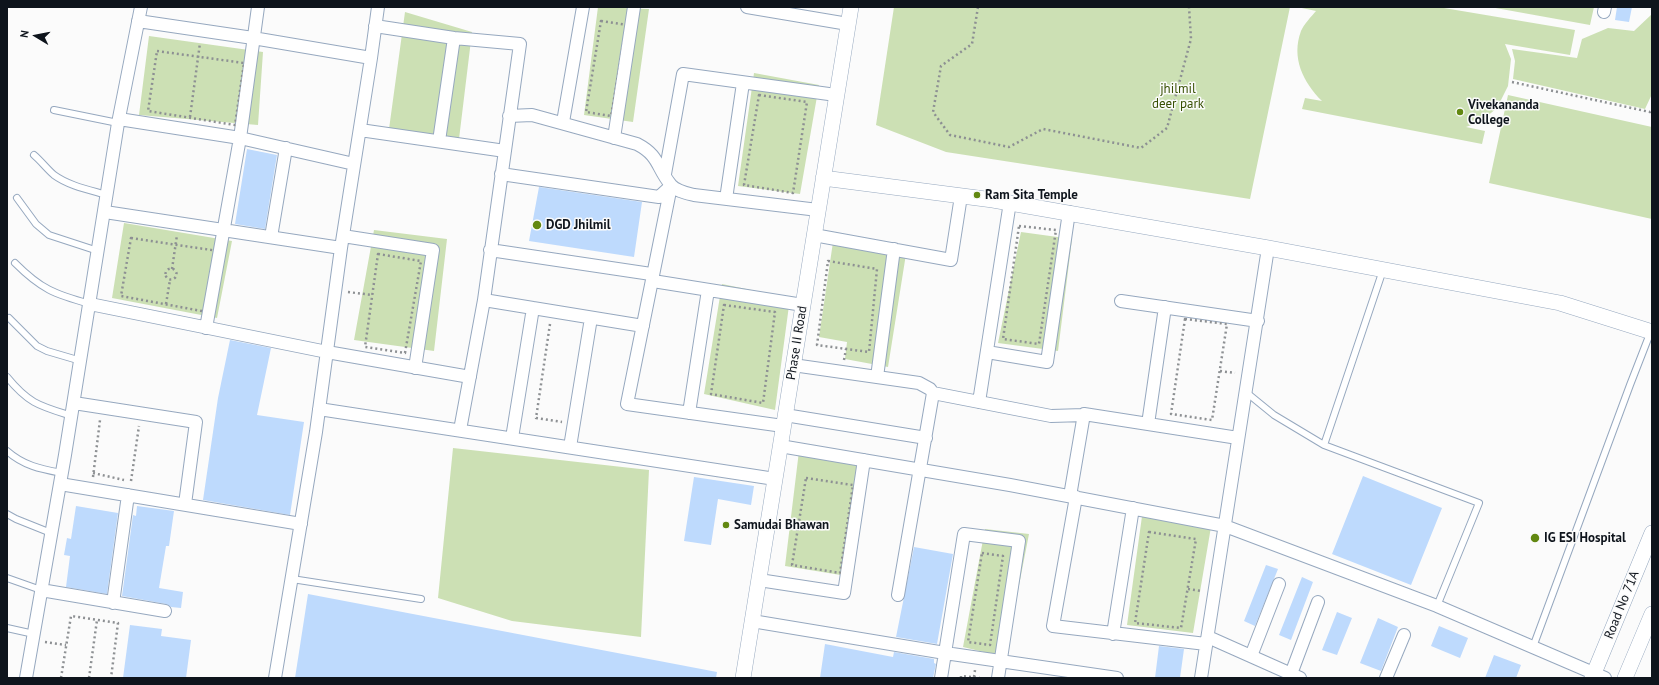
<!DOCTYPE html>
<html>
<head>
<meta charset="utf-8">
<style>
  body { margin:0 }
  #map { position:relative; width:1659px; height:685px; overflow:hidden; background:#fbfbfb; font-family:"PT Sans",sans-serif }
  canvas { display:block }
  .frame { position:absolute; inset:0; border:8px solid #0e141c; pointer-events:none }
  .north { position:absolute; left:16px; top:16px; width:40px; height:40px; -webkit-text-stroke:3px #fbfbfb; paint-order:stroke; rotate:280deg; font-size:11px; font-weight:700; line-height:16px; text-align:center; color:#0e141c }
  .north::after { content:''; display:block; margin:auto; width:14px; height:18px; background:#0e141c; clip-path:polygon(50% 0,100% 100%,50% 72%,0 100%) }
</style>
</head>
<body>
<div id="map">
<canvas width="1659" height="685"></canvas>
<div class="frame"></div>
<div class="north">N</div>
</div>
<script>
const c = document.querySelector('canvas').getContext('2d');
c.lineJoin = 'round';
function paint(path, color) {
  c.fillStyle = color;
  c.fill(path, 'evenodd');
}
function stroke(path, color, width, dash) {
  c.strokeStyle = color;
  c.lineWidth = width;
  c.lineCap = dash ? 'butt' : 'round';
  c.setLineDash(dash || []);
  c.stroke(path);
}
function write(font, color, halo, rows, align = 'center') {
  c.font = font + ' "PT Sans",sans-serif';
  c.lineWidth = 3;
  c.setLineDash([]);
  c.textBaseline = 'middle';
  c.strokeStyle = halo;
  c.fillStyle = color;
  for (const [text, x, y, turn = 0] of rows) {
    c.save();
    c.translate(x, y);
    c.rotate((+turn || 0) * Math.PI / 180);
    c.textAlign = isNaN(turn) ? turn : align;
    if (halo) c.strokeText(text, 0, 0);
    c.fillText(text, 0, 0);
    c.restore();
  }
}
paint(new Path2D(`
  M 598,7 L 649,9 L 633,122 L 584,115 Z
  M 894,7 L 1290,7 L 1250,199 L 946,152 L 876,125 Z
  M 1297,7 L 1438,7 L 1575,30 L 1570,55 L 1505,44 L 1511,59 L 1508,86 L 1497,108 L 1480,122 L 1466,127 L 1485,131 L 1482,144 L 1302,109 L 1305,98 L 1322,101 C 1303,82 1291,58 1301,31 C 1304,24 1311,17 1316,11 Z
  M 1490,7 L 1594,7 L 1590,25 Z
  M 405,12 L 472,32 L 459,139 L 389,129 Z
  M 1652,14 L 1652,94 L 1645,109 L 1513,79 L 1515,61 L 1512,49 L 1577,58 L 1582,39 L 1608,28 L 1634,31 Z
  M 149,36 L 263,52 L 258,125 L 139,115 Z
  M 754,73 L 819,85 L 800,194 L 738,186 Z
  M 1508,95 L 1652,127 L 1652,219 L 1489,183 Z
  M 124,223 L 232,241 L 217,318 L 112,298 Z
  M 374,230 L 447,239 L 434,351 L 354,340 Z
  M 1021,232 L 1072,239 L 1058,351 L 998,343 Z
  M 833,242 L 906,254 L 888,367 L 845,359 L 847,342 L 819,337 Z
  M 722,284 L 790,298 L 775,410 L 704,394 Z
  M 453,448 L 649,470 L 641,637 L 512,621 L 438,598 Z
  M 799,451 L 869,466 L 853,577 L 785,566 Z
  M 1143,509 L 1212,521 L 1193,633 L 1127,625 Z
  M 985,529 L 1029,534 L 1005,657 L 963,647 Z`), '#cce0b4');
paint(new Path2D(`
  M 1617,7 L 1632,7 L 1629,22 L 1615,20 Z
  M 247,149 L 277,155 L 265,229 L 235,224 Z
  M 539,187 L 642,202 L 634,257 L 529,241 Z
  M 230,340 L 271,348 L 257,415 L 304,422 L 290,515 L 203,500 L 218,398 Z
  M 1363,476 L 1442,508 L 1411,585 L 1332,554 Z
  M 694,477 L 754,486 L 751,505 L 718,499 L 711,545 L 684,541 Z
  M 76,506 L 118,513 L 107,594 L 66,587 L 70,556 L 64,555 L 67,538 L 71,539 Z
  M 137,506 L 174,511 L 169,546 L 166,546 L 159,588 L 183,592 L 181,608 L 171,607 L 166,604 L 122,596 L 133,515 L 136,516 Z
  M 914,547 L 953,554 L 937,644 L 896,637 Z
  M 1266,565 L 1278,569 L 1255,626 L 1244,621 Z
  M 1302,577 L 1313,582 L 1291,640 L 1279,635 Z
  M 308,594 L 717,672 L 716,678 L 295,678 Z
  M 1337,612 L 1352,618 L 1337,655 L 1322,650 Z
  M 1378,618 L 1398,627 L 1381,671 L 1360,663 Z
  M 130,625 L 162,629 L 161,636 L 191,640 L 186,678 L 123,678 Z
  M 1439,626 L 1468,638 L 1460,658 L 1431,646 Z
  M 825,644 L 893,657 L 894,652 L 934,659 L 934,663 L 936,664 L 933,678 L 820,678 Z
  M 1159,646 L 1184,649 L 1180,678 L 1155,678 Z
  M 1494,655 L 1521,665 L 1516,678 L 1485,678 Z`), '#bedafd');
const service = new Path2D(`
  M 54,110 L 118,123
  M 34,155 C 41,161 47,169 54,175 C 69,186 90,190 107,195
  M 17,198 L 36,224 L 49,235 L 98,251
  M 15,263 C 41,289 54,294 90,304
  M 9,318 L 37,346 L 47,351 L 81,361
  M 7,377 C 29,404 40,406 72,416
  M 1247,393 L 1274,415 L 1324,445 L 1479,503 L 1437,606
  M 1324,445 L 1383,270
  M 7,451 C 24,466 41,469 62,473
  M 7,514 L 16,519 L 51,533
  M 7,578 L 41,590
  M 292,579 L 421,599
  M 7,628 L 34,634
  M 1533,647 L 1630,385 L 1651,331`);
const minor = new Path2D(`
  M 747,7 L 848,24
  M 1604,12 L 1605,7
  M 138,21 L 253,38 L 371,58
  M 375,26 L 454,38 L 520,44 L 484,300 L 460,430
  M 509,116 L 532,115 L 637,144 C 660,156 656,167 671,185 C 676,191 686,193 694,195 L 818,210
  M 119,119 L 240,138 L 354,164
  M 563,122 L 583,7
  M 360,130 L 505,151
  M 614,138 L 634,7
  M 439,141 L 454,38
  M 501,174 L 659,197 L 671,186
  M 665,174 L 683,74 L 836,95
  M 671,186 L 627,404 L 783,426
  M 726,199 L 743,83
  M 105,212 L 341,248
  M 814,235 L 951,260 L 961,196
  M 343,236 L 433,250 L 415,368
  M 271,237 L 286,148
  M 490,250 L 651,274 L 653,281
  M 653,281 L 803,305
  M 484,300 L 643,326
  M 1121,301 L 1258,321
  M 90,304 L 327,352 L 470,377
  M 206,328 L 240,138 L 258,7
  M 987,352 L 1047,362 L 1069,212
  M 793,365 L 919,383 L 930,389 L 933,393 L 898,595
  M 877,377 L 894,249
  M 933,393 L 1051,416 L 1084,415
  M 979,402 L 1010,202
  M 74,403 L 196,422 L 185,504
  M 319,409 L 775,479
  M 689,413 L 708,290
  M 785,415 L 926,438
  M 1148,424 L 1165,307
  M 512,438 L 533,308
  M 780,446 L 1010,485 L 1225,526 L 1437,606 L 1605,678
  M 570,447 L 591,318
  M 60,484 L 301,524
  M 1070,496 L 1084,414 L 1238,438
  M 1076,497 L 1053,626 L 1206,644
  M 759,580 L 844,593 L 864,460
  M 41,590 L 165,611
  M 113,603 L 128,495
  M 752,621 L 945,653 L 1117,678
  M 1113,634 L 1133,508
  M 1208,637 L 1300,678
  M 1251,656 L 1279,584
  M 1291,674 L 1318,602
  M 26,678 L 65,455 L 118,123 L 141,7
  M 275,678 L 316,432 L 341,248 L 371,58 L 378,7
  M 941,678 L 964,534 L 1019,541 L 998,678
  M 1201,678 L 1268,248
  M 1386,678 L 1404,635`);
const tertiary = new Path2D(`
  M 823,178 L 993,200 L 1268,248 L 1560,303 L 1652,332
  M 743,678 L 851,7
  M 1592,678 L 1652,533
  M 1625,678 L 1652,614`);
stroke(service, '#96a8bf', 8);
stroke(minor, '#96a8bf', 14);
stroke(tertiary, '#96a8bf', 16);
stroke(new Path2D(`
  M 978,7 L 972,44 L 941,66 L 933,112 L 950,135 L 1009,147 L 1043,129 L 1141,148 L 1167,128 L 1191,39 L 1189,7
  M 601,21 L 627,25 L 611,116 L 586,112 Z
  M 157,51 L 244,63 L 235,125 L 148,111 Z
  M 1512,82 L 1650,112 L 1652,109
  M 759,95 L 807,102 L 793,193 L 744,185 Z
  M 190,117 L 200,43
  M 1019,226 L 1056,230 L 1039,344 L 1003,339 Z
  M 131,238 L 218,251 L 207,312 L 121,296 Z
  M 378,254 L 421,261 L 405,353 L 365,347 Z
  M 828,261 L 877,269 L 869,352 L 817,345 Z
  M165.5 274a5.5 5.5 0 1 1 11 0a5.5 5.5 0 1 1-11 0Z
  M 172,269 L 177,235
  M 348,292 L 372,295
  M 166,304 L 170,280
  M 724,305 L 775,312 L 763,403 L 711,394 Z
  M 1185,319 L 1227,324 L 1212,420 L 1171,414 Z
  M 550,324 L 536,418 L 562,422
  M 844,360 L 846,349
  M 1220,371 L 1235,373
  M 93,473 L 124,480
  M 93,477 L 100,420
  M 806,478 L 853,485 L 840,573 L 792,565 Z
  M 131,481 L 139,426
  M 1149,532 L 1196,539 L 1181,628 L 1135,623 Z
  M 982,553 L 1003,556 L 990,645 L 968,642 Z
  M 1188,589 L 1202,591
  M 45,642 L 66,645
  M 974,677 L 975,670
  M 61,678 L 71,616 L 118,623 L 111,678
  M 89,678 L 97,620
  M 961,678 L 961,676 L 980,678`), '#8d9093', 2.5, [2, 3]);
stroke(service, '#fff', 6);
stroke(minor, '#fff', 12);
stroke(tertiary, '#fff', 15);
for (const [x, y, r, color] of [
  [1460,112,4,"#628811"],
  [977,195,4,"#628811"],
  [537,225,5,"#628811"],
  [726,525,4,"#628811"],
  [1535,538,5,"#628811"]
]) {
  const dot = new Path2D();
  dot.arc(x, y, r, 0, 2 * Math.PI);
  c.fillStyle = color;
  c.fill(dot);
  stroke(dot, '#fbfbfb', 1.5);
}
write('13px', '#385003', '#fbfbfb', [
  ["jhilmil",1178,89],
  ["deer park",1178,104]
]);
write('bold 13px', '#0e141c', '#fbfbfb', [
  ["Vivekananda",1468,105],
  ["College",1468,120],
  ["Ram Sita Temple",985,195],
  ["DGD Jhilmil",546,225],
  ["Samudai Bhawan",734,525],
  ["IG ESI Hospital",1544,538]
], 'left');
write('13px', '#0e141c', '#fbfbfb', [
  ["Phase II Road",797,343,-81],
  ["Road No 71A",1622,605,-68]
]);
</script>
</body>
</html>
